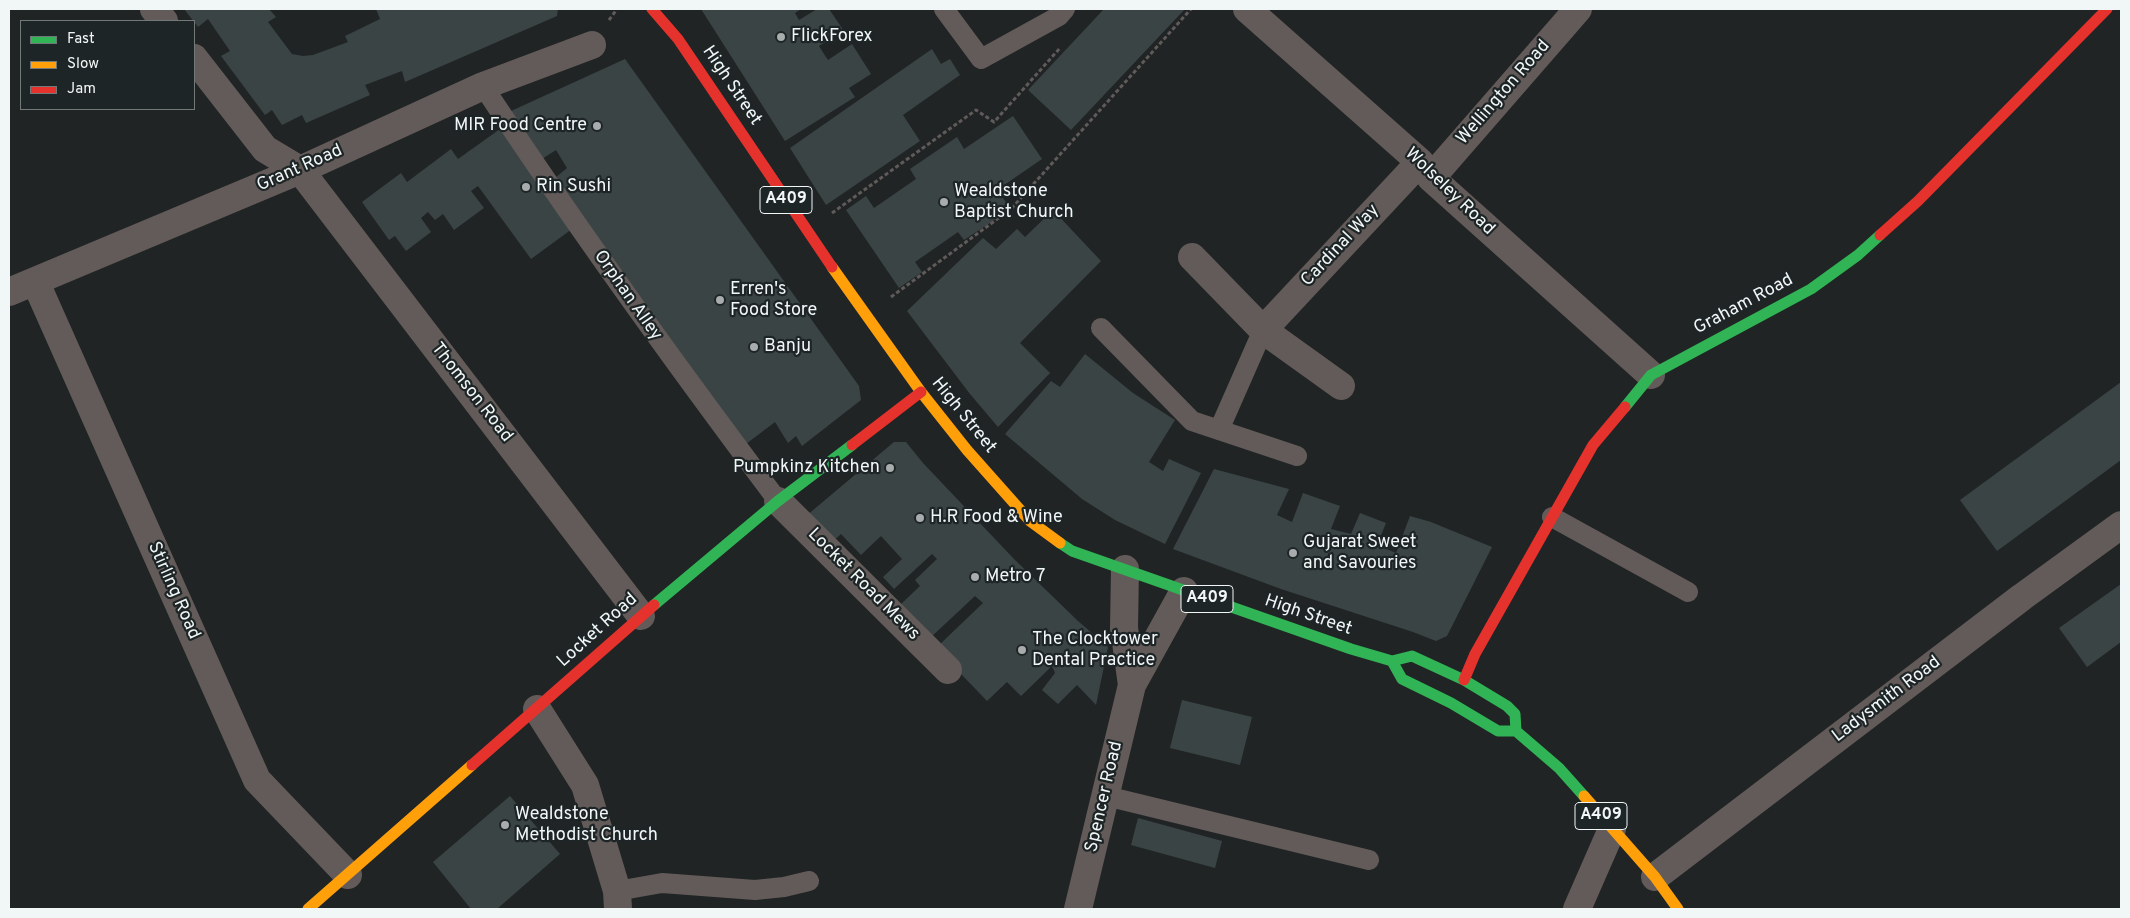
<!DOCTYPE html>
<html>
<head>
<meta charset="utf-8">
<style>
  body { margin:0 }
  #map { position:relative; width:2130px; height:918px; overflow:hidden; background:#202424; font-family:Overpass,sans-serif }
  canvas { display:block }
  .frame { position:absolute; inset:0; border:10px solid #f1f6f6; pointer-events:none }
  .legend { position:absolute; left:20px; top:20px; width:175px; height:90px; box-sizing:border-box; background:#1e2526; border:1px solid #727979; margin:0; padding:6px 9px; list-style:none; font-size:15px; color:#f1f6f6 }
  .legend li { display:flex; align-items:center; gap:10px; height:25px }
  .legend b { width:25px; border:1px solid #727979 }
</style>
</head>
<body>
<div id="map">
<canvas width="2130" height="918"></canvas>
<div class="frame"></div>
<ul class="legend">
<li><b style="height:6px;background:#30b455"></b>Fast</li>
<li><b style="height:6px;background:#ff9f0a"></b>Slow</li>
<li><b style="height:6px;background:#e5322d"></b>Jam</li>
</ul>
</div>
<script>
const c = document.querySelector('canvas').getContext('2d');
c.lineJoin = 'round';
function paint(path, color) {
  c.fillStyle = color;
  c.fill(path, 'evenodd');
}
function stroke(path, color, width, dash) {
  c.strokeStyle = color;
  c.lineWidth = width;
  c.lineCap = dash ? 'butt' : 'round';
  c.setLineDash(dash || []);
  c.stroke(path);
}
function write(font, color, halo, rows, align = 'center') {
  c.font = font + ' Overpass,sans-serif';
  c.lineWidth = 4.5;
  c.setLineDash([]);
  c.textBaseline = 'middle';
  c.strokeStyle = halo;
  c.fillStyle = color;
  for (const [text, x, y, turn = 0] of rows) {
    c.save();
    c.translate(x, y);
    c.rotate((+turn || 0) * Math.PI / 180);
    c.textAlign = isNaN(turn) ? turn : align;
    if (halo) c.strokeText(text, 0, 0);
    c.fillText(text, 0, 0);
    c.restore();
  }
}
paint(new Path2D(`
  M 184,9 L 269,9 L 276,17 L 268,22 L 292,54 L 303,56 L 313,55 L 348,42 L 345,36 L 380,19 L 376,9 L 558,9 L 557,16 L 405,82 L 402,71 L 365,85 L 370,95 L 306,123 L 302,115 L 282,125 L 272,110 L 265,115 L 221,56 L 230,51 L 208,19 L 198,27 Z
  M 701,9 L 801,9 L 795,13 L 799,20 L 817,9 L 829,9 L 844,31 L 819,46 L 824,54 L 828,60 L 852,44 L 871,74 L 849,88 L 855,97 L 785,141 Z
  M 1104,9 L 1185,9 L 1071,130 L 1028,90 Z
  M 932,49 L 941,64 L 950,59 L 960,75 L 903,115 L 920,141 L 826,205 L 790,148 Z
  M 625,59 L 859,386 L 861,400 L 802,446 L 796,436 L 788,443 L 775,422 L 746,444 L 555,178 L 567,168 L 556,150 L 542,159 L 511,111 Z
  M 1013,116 L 1042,159 L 997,190 L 1011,209 L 964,240 L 958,232 L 915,262 L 922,272 L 899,288 L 846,210 L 866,196 L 874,208 L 916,179 L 910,169 L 957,137 L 964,149 Z
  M 500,129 L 572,229 L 531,259 L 478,186 L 471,191 L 484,208 L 454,230 L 443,214 L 435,220 L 428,212 L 421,218 L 431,232 L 406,251 L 395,236 L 389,240 L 362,202 L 401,173 L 407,182 L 451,149 L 458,159 Z
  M 1053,210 L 1101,261 L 1020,343 L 1050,373 L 998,427 L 970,394 L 907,311 L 983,238 L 996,249 L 1017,229 L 1025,237 Z
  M 1085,354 L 1133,393 L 1175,420 L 1149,462 L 1163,471 L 1169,459 L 1201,473 L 1165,544 L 1115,520 L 1082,499 L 1005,434 L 1051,381 L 1060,387 Z
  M 2121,382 L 2121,460 L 1997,551 L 1960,500 Z
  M 894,442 L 906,442 L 923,463 L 1014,559 L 1078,621 L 1108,647 L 1096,705 L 1077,685 L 1058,704 L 1042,690 L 1055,673 L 1052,666 L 1021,696 L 1007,682 L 987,701 L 936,648 L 983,603 L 975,596 L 929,639 L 899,606 L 920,586 L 915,580 L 937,559 L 932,554 L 894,589 L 883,577 L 902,559 L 881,536 L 861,555 L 841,534 L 831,543 L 806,516 Z
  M 1214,469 L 1289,489 L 1277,515 L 1292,522 L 1303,493 L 1340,506 L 1331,529 L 1351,534 L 1360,513 L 1386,523 L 1377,545 L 1396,553 L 1410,516 L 1431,522 L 1492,547 L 1447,636 L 1436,641 L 1413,632 L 1281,589 L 1173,549 Z
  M 2121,584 L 2121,642 L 2087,667 L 2059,628 Z
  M 1182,700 L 1252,717 L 1240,765 L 1170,748 Z
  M 510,796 L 560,854 L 497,909 L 471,909 L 433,862 Z
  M 1138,818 L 1222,841 L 1215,868 L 1131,845 Z`), '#3b4445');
stroke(new Path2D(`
  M 609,20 L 617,9
  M 832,213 L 976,110 L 994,122 L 1060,48
  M 891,297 L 1011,209 L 1191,9`), '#605b5a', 3, [4, 2.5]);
stroke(new Path2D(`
  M 944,9 L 981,59 L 1059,16 L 1065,9
  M 483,86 C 577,228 676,365 778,501
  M 1101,328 L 1192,421 L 1297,456
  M 1219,430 L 1263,330
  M 1552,517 L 1688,592
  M 1106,796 L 1369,860
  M 617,891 L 662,883 L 755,890 L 784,887 L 809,881`), '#635b59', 20);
stroke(new Path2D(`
  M 154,9 L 164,21
  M 1247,9 L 1420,162 L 1431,178 L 1651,375
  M 194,58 L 265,149 L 300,170 L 641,616
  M 1431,178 L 1578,9
  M 1192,257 L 1263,330 L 1420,162
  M 36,283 L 257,780 L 348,875
  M 9,292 L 300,170 L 483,86 L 592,45
  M 1263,330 L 1341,386
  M 778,501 L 948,670
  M 1125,569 L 1124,628 L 1132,685
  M 537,709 L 585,785 L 617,891 L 618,909
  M 1655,877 L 2022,597 L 2121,525
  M 1078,909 L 1132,685 L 1184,591
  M 1577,909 L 1612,829`), '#635b59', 28);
stroke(new Path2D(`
  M 1625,407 L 1651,375 L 1811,289 L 1858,255 L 1880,235
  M 1060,543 L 1072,551 L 1351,649 L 1392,661 L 1412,656 L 1464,680 L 1507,706 L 1515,714 L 1516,731
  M 654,605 L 778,501 L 852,445
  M 1392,661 L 1402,679 L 1451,703 L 1498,731 L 1516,731 L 1559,768 L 1584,796`), '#30b455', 11);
stroke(new Path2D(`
  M 832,267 L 921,392 L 967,450 L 1030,521 L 1060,543
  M 1584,796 L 1655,877 L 1678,909
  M 308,909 L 472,765`), '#ff9f0a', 11);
stroke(new Path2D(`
  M 652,9 L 678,39 L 832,267
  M 1880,235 L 1918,201 L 2107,9
  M 852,445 L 921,392
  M 1464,680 L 1475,654 L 1593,445 L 1625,407
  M 472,765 L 654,605`), '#e5322d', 11);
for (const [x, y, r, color] of [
  [781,37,5,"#a8acac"],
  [597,126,5,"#a8acac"],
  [526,187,5,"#a8acac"],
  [944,202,5,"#a8acac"],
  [720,300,5,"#a8acac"],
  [754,347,5,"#a8acac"],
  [890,468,5,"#a8acac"],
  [920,518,5,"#a8acac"],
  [1293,553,5,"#a8acac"],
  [975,577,5,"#a8acac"],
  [1022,650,5,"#a8acac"],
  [505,825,5,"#a8acac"]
]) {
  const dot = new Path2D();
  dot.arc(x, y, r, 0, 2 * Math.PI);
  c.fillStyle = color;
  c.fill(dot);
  stroke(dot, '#1e2526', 2);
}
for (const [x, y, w] of [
  [786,200,52],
  [1207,599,52],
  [1601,816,52]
]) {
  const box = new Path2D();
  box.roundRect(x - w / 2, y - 13.5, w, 27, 4);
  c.fillStyle = '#1e2526';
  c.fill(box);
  stroke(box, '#f1f6f6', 1);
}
write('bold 16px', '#f1f6f6', null, [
  ["A409",786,200],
  ["A409",1207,599],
  ["A409",1601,816]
]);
write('18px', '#f1f6f6', '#1e2526', [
  ["FlickForex",791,37],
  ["MIR Food Centre",587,126,"right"],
  ["Rin Sushi",536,187],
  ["Wealdstone",954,192],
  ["Baptist Church",954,213],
  ["Erren's",730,290],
  ["Food Store",730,311],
  ["Banju",764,347],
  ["Pumpkinz Kitchen",880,468,"right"],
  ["H.R Food & Wine",930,518],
  ["Gujarat Sweet",1303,543],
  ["and Savouries",1303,564],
  ["Metro 7",985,577],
  ["The Clocktower",1032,640],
  ["Dental Practice",1032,661],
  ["Wealdstone",515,815],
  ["Methodist Church",515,836]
], 'left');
write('18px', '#f1f6f6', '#1e2526', [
  ["High Street",731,86,56],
  ["Wellington Road",1504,93,-49],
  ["Grant Road",300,169,-24],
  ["Wolseley Road",1449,192,44],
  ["Cardinal Way",1341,246,-47],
  ["Orphan Alley",627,296,55],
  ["Graham Road",1744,305,-28],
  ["Thomson Road",471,393,52],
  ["High Street",963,416,51],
  ["Locket Road Mews",863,585,45],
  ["Stirling Road",173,591,66],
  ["High Street",1308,616,19],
  ["Locket Road",598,631,-42],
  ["Ladysmith Road",1887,700,-37],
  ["Spencer Road",1105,797,-77]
]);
</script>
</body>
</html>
